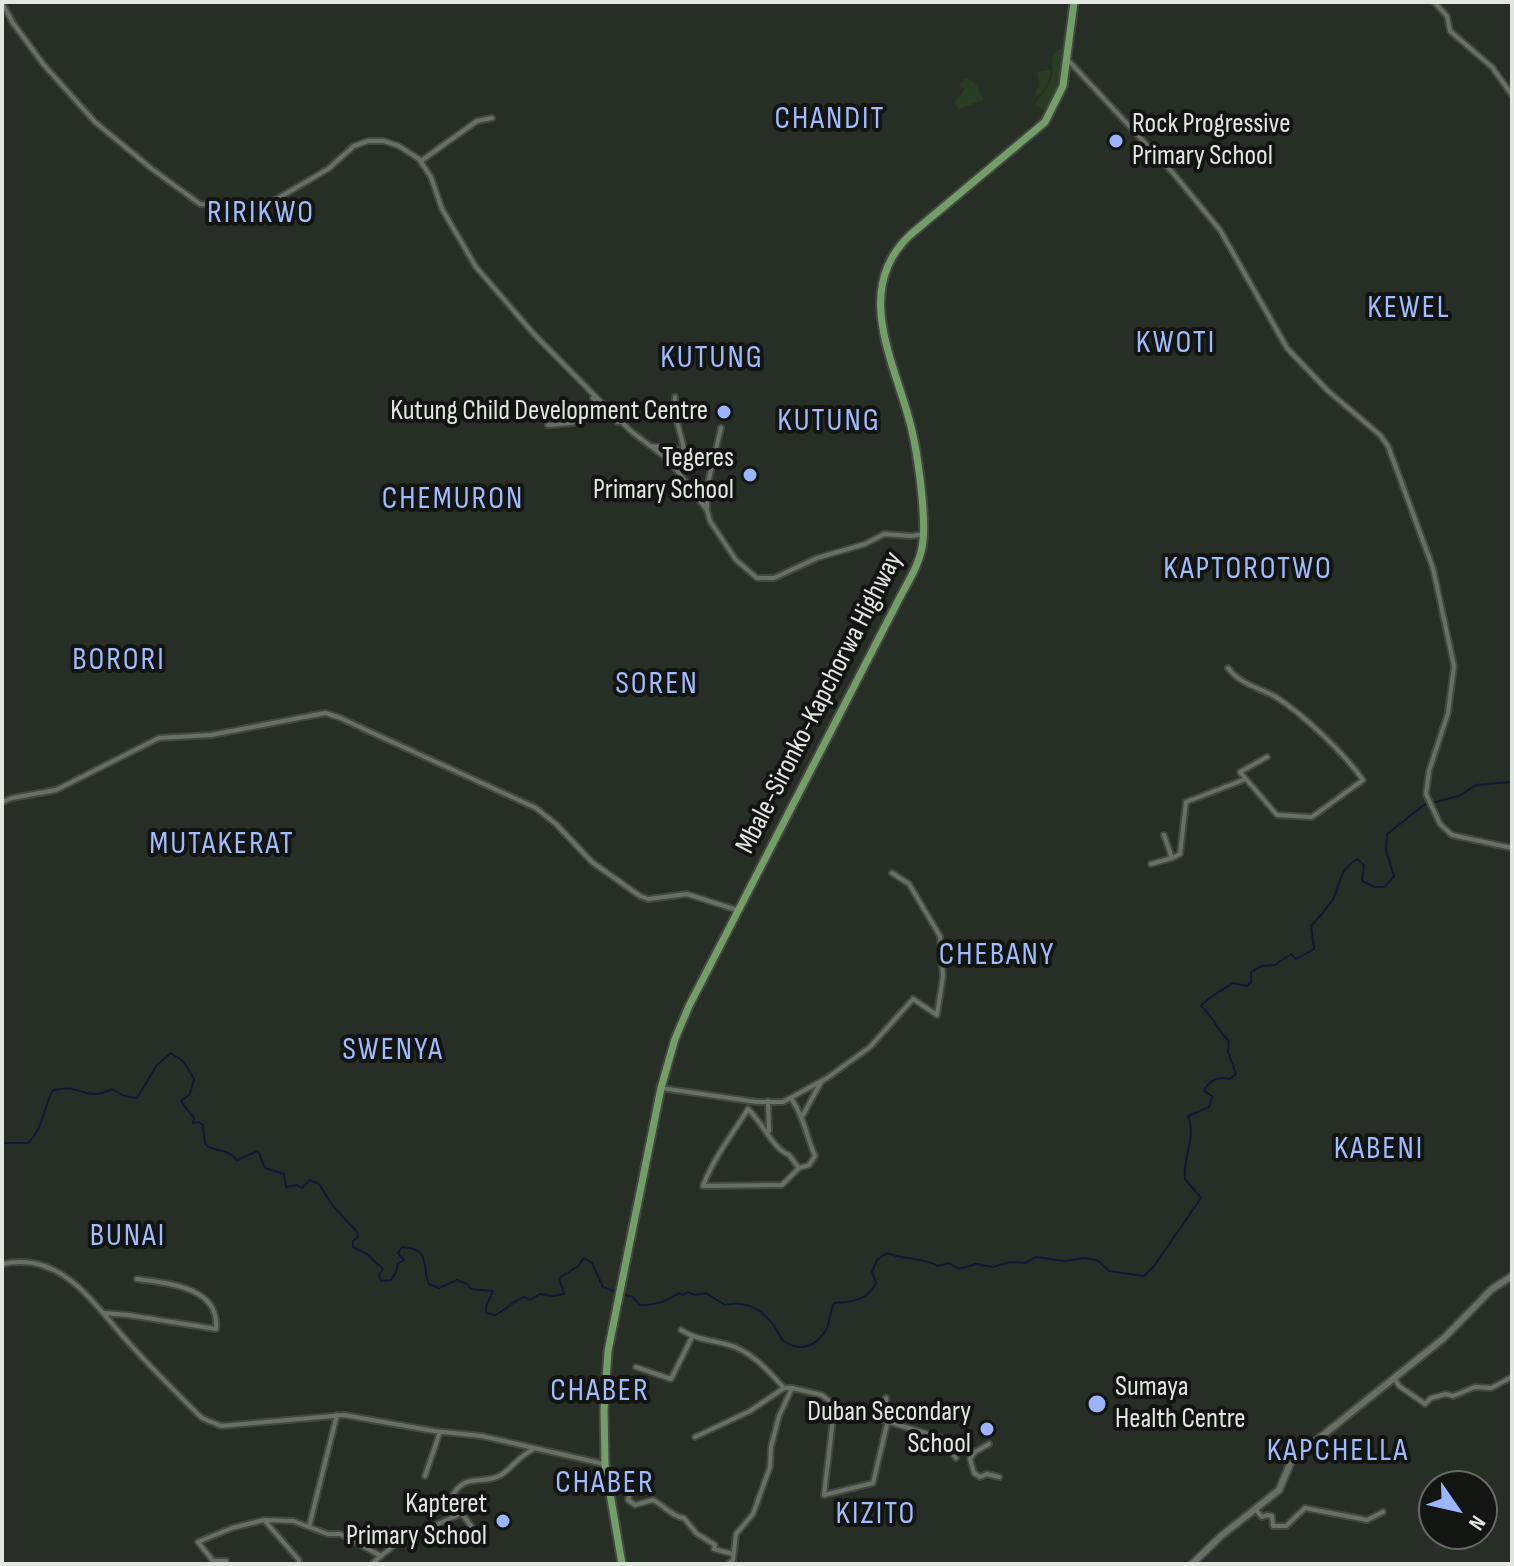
<!DOCTYPE html>
<html>
<head>
<meta charset="utf-8">
<style>
  body { margin:0 }
  #map { position:relative; width:1514px; height:1566px; overflow:hidden; background:#272e25; font-family:"Sofia Sans Condensed",sans-serif }
  canvas { display:block }
  .frame { position:absolute; inset:0; border:4px solid #e3e7e2; pointer-events:none }
  .north { position:absolute; left:1418px; top:1470px; width:80px; height:80px; box-sizing:border-box; background:#121511; border:2px solid #666965; border-radius:50%; rotate:124deg; font-size:22px; font-weight:700; line-height:32px; text-align:center; color:#e3e7e2 }
  .north::after { content:''; display:block; margin:auto; width:28px; height:36px; background:#9ab5fd; clip-path:polygon(50% 0,100% 100%,50% 72%,0 100%) }
</style>
</head>
<body>
<div id="map">
<canvas width="1514" height="1566"></canvas>
<div class="frame"></div>
<div class="north">N</div>
</div>
<script>
const c = document.querySelector('canvas').getContext('2d');
c.lineJoin = 'round';
function paint(path, color) {
  c.fillStyle = color;
  c.fill(path, 'evenodd');
}
function stroke(path, color, width, dash) {
  c.strokeStyle = color;
  c.lineWidth = width;
  c.lineCap = dash ? 'butt' : 'round';
  c.setLineDash(dash || []);
  c.stroke(path);
}
function write(font, color, halo, rows, align = 'center') {
  c.font = font + ' "Sofia Sans Condensed",sans-serif';
  c.lineWidth = 8;
  c.setLineDash([]);
  c.textBaseline = 'middle';
  c.strokeStyle = halo;
  c.fillStyle = color;
  for (const [text, x, y, turn = 0] of rows) {
    c.save();
    c.translate(x, y);
    c.rotate((+turn || 0) * Math.PI / 180);
    c.textAlign = isNaN(turn) ? turn : align;
    if (halo) c.strokeText(text, 0, 0);
    c.fillText(text, 0, 0);
    c.restore();
  }
}
paint(new Path2D(`
  M 1059,49 L 1066,49 L 1061,85 L 1048,113 L 1035,105 C 1047,85 1054,85 1052,58 Z
  M 1051,69 C 1050,81 1045,94 1034,97 L 1039,85 L 1037,72 Z
  M 966,78 L 975,83 L 984,100 L 958,109 L 954,102 L 965,89 L 959,85 Z`), '#283d21');
stroke(new Path2D(`
  M 2,1143 L 28,1143 C 44,1128 42,1109 53,1090 C 84,1083 84,1103 112,1089 L 124,1096 L 137,1098 L 157,1065 L 171,1053 L 184,1062 L 194,1079 L 190,1094 L 181,1101 L 194,1118 L 193,1123 L 199,1122 L 203,1125 L 205,1144 C 216,1154 224,1146 237,1160 L 258,1151 L 265,1168 L 284,1174 L 286,1187 L 297,1185 L 302,1188 L 310,1180 L 319,1184 L 333,1206 L 357,1232 L 358,1237 L 353,1241 L 353,1247 L 367,1254 L 383,1269 L 379,1275 L 381,1281 L 391,1280 L 397,1270 L 397,1264 L 404,1260 L 398,1253 L 402,1247 C 432,1249 421,1265 429,1284 L 439,1288 L 457,1280 L 467,1284 L 471,1289 L 493,1291 L 486,1306 L 486,1313 L 495,1315 C 506,1310 513,1301 524,1297 L 530,1300 L 540,1294 L 553,1296 L 564,1294 L 559,1278 L 578,1266 L 584,1258 L 592,1263 L 603,1287 L 616,1292
  M 622,1294 L 633,1297 L 640,1305 C 655,1305 666,1302 679,1293 L 683,1295 L 688,1292 L 695,1295 L 706,1293 L 725,1305 C 747,1300 762,1309 774,1326 C 778,1331 780,1339 785,1342 C 802,1353 818,1345 827,1328 C 830,1320 830,1311 834,1303 C 852,1302 867,1301 876,1283 L 872,1272 L 877,1260 L 887,1253 C 905,1260 921,1257 938,1266 L 949,1263 L 959,1269 L 976,1264 L 993,1267 L 1010,1262 L 1025,1263 L 1036,1257 L 1065,1261 L 1083,1258 L 1097,1260 L 1109,1271 L 1144,1276 L 1154,1266 L 1201,1198 L 1185,1179 C 1182,1157 1197,1138 1188,1116 L 1209,1107 L 1212,1096 L 1204,1091 C 1210,1079 1217,1077 1230,1079 L 1236,1074 L 1228,1052 L 1229,1041 C 1217,1030 1214,1017 1201,1006 C 1210,995 1222,991 1233,983 L 1247,986 L 1251,982 L 1251,972 L 1262,966 L 1275,965 L 1291,954 L 1296,959 L 1314,949 L 1311,926 C 1319,917 1327,909 1333,899 C 1342,882 1337,872 1357,859 L 1364,865 L 1362,881 L 1375,887 L 1385,887 L 1394,876 L 1386,850 L 1387,834 L 1424,805 L 1459,796 L 1476,785 L 1512,782`), '#0f1937', 2);
const street = new Path2D(`
  M 1434,2 L 1447,16 L 1450,31 L 1492,67 L 1512,95
  M 2,3 L 13,23 L 44,65 L 95,122 L 152,169 L 200,204 L 253,207 L 270,203 L 328,169 L 354,146 L 368,141 L 384,141 L 399,146 L 419,159 L 431,177 L 442,209 L 476,267 L 533,333 L 598,399 L 632,432 L 669,460 L 707,510 L 710,521 L 736,560 L 757,578 L 774,578 L 817,558 L 865,544 L 884,534 L 911,536 L 924,534
  M 1068,60 L 1173,173 L 1220,230 L 1287,348 L 1327,390 L 1380,435 L 1388,446 L 1433,568 L 1454,666 L 1448,713 L 1429,771 L 1426,794 L 1440,824 L 1452,835 L 1512,848
  M 421,161 L 477,121 L 492,118
  M 675,397 C 673,416 681,432 684,450
  M 593,398 L 618,422
  M 584,418 L 604,413
  M 548,425 L 572,423 L 584,418 L 592,406 L 598,406
  M 651,446 L 688,451
  M 707,508 L 708,483 L 721,428
  M 1228,668 C 1241,685 1258,687 1276,697 C 1304,715 1344,753 1363,780 L 1312,817 L 1277,815 L 1240,772 L 1267,757
  M 2,802 L 12,798 L 56,790 L 159,738 L 211,735 L 325,713 L 338,717 L 536,808 L 556,824 L 592,862 L 640,896 L 648,899 L 687,894 L 737,910
  M 1164,835 L 1172,858 L 1180,854 L 1186,802 L 1246,779
  M 1151,864 L 1172,858
  M 661,1088 L 757,1102 L 783,1102 L 827,1078 L 870,1047 L 913,999 L 937,1015 L 943,976 L 940,936 L 909,884 L 892,873
  M 791,1098 C 804,1117 806,1135 815,1156 L 809,1165 L 799,1168 L 782,1185 L 703,1186 C 714,1157 732,1135 748,1109 C 762,1122 774,1150 789,1155 L 799,1168
  M 768,1101 L 769,1131
  M 803,1115 L 821,1082
  M 2,1264 C 63,1251 93,1304 129,1343 C 152,1369 177,1393 202,1418 L 221,1426 L 344,1415 L 434,1431 L 482,1436 L 604,1464
  M 104,1313 L 128,1315 L 216,1329 C 220,1287 168,1283 137,1279
  M 681,1330 C 698,1341 717,1340 735,1347 C 756,1356 769,1372 784,1388
  M 636,1367 L 671,1379 L 692,1337
  M 1395,1379 L 1399,1386 L 1425,1404 L 1431,1398 L 1446,1394 L 1453,1396 L 1475,1387 L 1491,1388 L 1512,1377
  M 832,1404 L 833,1419 L 824,1495 L 873,1483 L 888,1420 L 886,1398
  M 695,1437 L 750,1411 L 784,1388 L 792,1388
  M 949,1446 L 975,1452 L 989,1444
  M 975,1452 L 970,1459 L 974,1473 L 980,1477 L 987,1474 L 999,1477
  M 425,1476 L 440,1432
  M 629,1495 L 628,1500 L 635,1505 L 653,1500 C 664,1506 673,1517 684,1518 L 696,1533 L 715,1545 L 714,1549 L 733,1554
  M 1255,1509 L 1262,1517 L 1267,1515 L 1272,1516 L 1273,1526 L 1286,1526 L 1305,1508 L 1367,1520 L 1383,1512
  M 263,1520 L 293,1521 L 328,1534 L 340,1534 L 381,1556 L 372,1564
  M 309,1527 L 337,1415
  M 473,1539 L 474,1530 L 451,1499 C 463,1471 483,1486 501,1475 C 513,1467 518,1457 532,1450
  M 381,1556 L 397,1543 L 462,1513
  M 226,1564 L 226,1561 L 213,1561 L 198,1542 L 232,1528 L 264,1520 L 299,1560 L 299,1564
  M 728,1564 L 733,1560 L 736,1534 L 753,1514 L 770,1467 L 771,1447 L 779,1416 L 792,1388 L 822,1395 L 834,1405 L 941,1438 L 956,1458`);
const secondary = new Path2D(`
  M 1192,1564 L 1221,1536 L 1279,1490 L 1291,1462 L 1297,1456 L 1444,1338 L 1492,1289 L 1512,1276`);
const primary = new Path2D(`
  M 622,1564 L 605,1464 L 604,1410 L 608,1351 L 661,1088 L 675,1039 L 689,1006 L 897,603 C 907,583 921,563 923,541 C 926,512 917,447 909,419 C 892,357 854,288 910,235 L 1045,122 L 1063,86 L 1074,2`);
stroke(street, '#434841', 8);
stroke(secondary, '#434841', 10);
stroke(primary, '#434841', 11);
stroke(street, '#687066', 4);
stroke(secondary, '#687066', 6);
stroke(primary, '#749e67', 7);
for (const [x, y, r, color] of [
  [1116,141,8,"#9ab5fd"],
  [724,412,8,"#9ab5fd"],
  [750,475,8,"#9ab5fd"],
  [1097,1404,10,"#9ab5fd"],
  [987,1429,8,"#9ab5fd"],
  [503,1521,8,"#9ab5fd"]
]) {
  const dot = new Path2D();
  dot.arc(x, y, r, 0, 2 * Math.PI);
  c.fillStyle = color;
  c.fill(dot);
  stroke(dot, '#121511', 3);
}
write('28px', '#e3e7e2', '#121511', [
  ["Rock Progressive",1132,125,"left"],
  ["Primary School",1132,157,"left"],
  ["Kutung Child Development Centre",708,412],
  ["Tegeres",734,459],
  ["Primary School",734,491],
  ["Sumaya",1115,1388,"left"],
  ["Health Centre",1115,1420,"left"],
  ["Duban Secondary",971,1413],
  ["School",971,1445],
  ["Kapteret",487,1505],
  ["Primary School",487,1537]
], 'right');
write('28px', '#e3e7e2', '#121511', [
  ["Mbale-Sironko-Kapchorwa Highway",820,703,-63]
]);
c.letterSpacing = '2px';
write('32px', '#a2bcff', '#121511', [
  ["CHANDIT",830,120],
  ["RIRIKWO",261,214],
  ["KEWEL",1409,309],
  ["KWOTI",1176,344],
  ["KUTUNG",712,359],
  ["KUTUNG",829,422],
  ["CHEMURON",453,500],
  ["KAPTOROTWO",1248,570],
  ["BORORI",119,661],
  ["SOREN",657,685],
  ["MUTAKERAT",222,845],
  ["CHEBANY",997,956],
  ["SWENYA",393,1051],
  ["KABENI",1379,1150],
  ["BUNAI",128,1237],
  ["CHABER",600,1392],
  ["KAPCHELLA",1338,1452],
  ["CHABER",605,1484],
  ["KIZITO",876,1515]
]);
c.letterSpacing = '0px';
</script>
</body>
</html>
